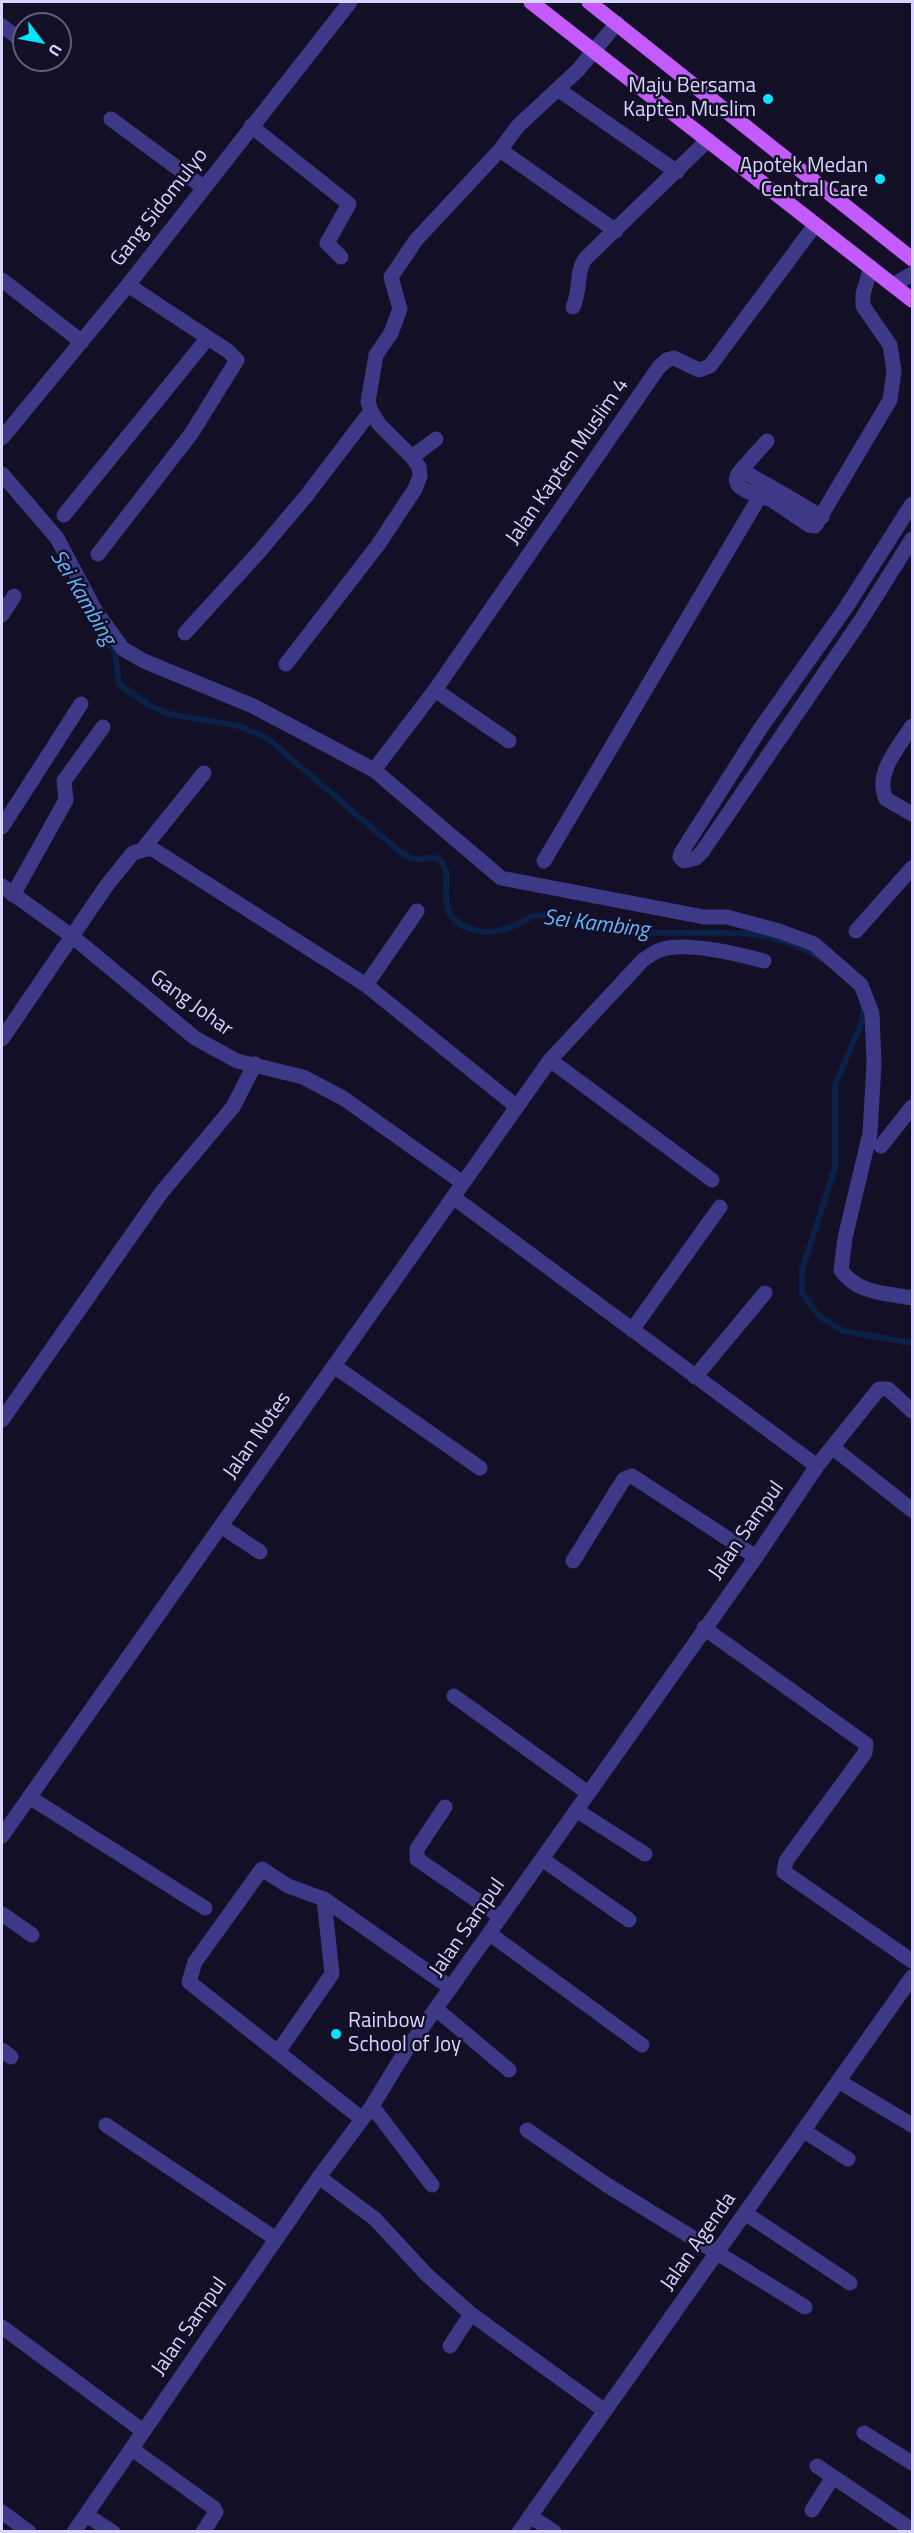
<!DOCTYPE html>
<html>
<head>
<meta charset="utf-8">
<style>
  body { margin:0 }
  #map { position:relative; width:914px; height:2533px; overflow:hidden; background:#130f26; font-family:"Titillium Web",sans-serif }
  canvas { display:block }
  .frame { position:absolute; inset:0; border:3px solid #d9d4ff; pointer-events:none }
  .north { position:absolute; left:12px; top:12px; width:60px; height:60px; box-sizing:border-box; background:#130f26; border:2px solid #625e7d; border-radius:50%; rotate:122deg; font-size:16px; font-weight:700; line-height:24px; text-align:center; color:#d9d4ff }
  .north::after { content:''; display:block; margin:auto; width:21px; height:27px; background:#00e4ff; clip-path:polygon(50% 0,100% 100%,50% 72%,0 100%) }
</style>
</head>
<body>
<div id="map">
<canvas width="914" height="2533"></canvas>
<div class="frame"></div>
<div class="north">U</div>
</div>
<script>
const c = document.querySelector('canvas').getContext('2d');
c.lineJoin = 'round';
function stroke(path, color, width, dash) {
  c.strokeStyle = color;
  c.lineWidth = width;
  c.lineCap = dash ? 'butt' : 'round';
  c.setLineDash(dash || []);
  c.stroke(path);
}
function write(font, color, halo, rows, align = 'center') {
  c.font = font + ' "Titillium Web",sans-serif';
  c.lineWidth = 5;
  c.setLineDash([]);
  c.textBaseline = 'middle';
  c.strokeStyle = halo;
  c.fillStyle = color;
  for (const [text, x, y, turn = 0] of rows) {
    c.save();
    c.translate(x, y);
    c.rotate((+turn || 0) * Math.PI / 180);
    c.textAlign = isNaN(turn) ? turn : align;
    if (halo) c.strokeText(text, 0, 0);
    c.fillText(text, 0, 0);
    c.restore();
  }
}
stroke(new Path2D(`
  M 96,623 L 103,638 L 115,651 L 119,684 L 148,705 L 169,714 L 239,726 L 266,737 L 399,851 C 403,853 407,857 411,858 C 422,862 433,853 441,862 C 457,879 429,914 469,928 C 483,934 500,932 514,926 C 520,924 527,918 534,916 C 560,911 586,926 610,929 C 628,931 647,933 665,933 C 724,934 767,925 820,958
  M 863,1007 L 864,1013 L 859,1029 L 835,1085 L 835,1168 L 802,1270 L 802,1293 L 819,1316 L 843,1331 L 912,1343`), '#0b2148', 6);
stroke(new Path2D(`
  M 2,26 L 24,42
  M 559,90 L 677,172
  M 111,119 L 203,187
  M 251,126 L 349,204 L 327,243 L 341,257
  M 500,150 L 616,231
  M 2,280 L 82,342
  M 893,285 L 912,274
  M 573,307 C 581,290 576,271 585,259 L 708,140
  M 2,438 L 128,285 L 350,2
  M 767,441 L 741,470 L 778,491
  M 412,457 L 379,424 L 371,411 L 368,402 L 376,355 L 391,333 L 400,309 L 391,277 L 416,240 L 500,150 L 518,126 L 578,70 L 617,23
  M 741,470 C 724,489 758,495 772,500 L 778,491 L 822,517
  M 2,474 L 57,538 L 95,610 L 123,649 L 144,661 L 253,706 L 374,770 L 501,878 L 704,917 L 727,917 L 779,931 L 814,944 L 861,985 L 872,1013 L 874,1063 L 870,1133 L 845,1238 L 841,1270 C 857,1294 887,1293 912,1298
  M 772,500 L 809,525 L 815,526 L 890,400 L 894,371 L 890,345 L 863,306 L 863,294 L 871,267
  M 912,504 L 845,609 L 760,729 L 681,853 L 680,857 L 684,861 L 696,858 L 702,852 L 861,620 L 912,539
  M 64,515 L 207,339
  M 98,554 L 191,434 L 237,360 L 228,351 L 128,285
  M 2,615 L 14,596
  M 185,633 L 259,552 L 307,495 L 371,411
  M 286,664 L 378,545 L 415,489 L 420,476 L 419,467 L 412,457 L 436,439
  M 435,690 L 509,741
  M 912,726 C 899,747 874,773 886,799 L 912,814
  M 374,770 L 435,690 L 659,367 L 667,360 L 674,358 L 699,370 L 710,366 L 815,225
  M 2,827 L 81,704
  M 143,849 L 204,773
  M 544,861 L 760,496
  M 2,886 L 73,937 L 195,1038 L 237,1061 L 303,1077 L 343,1098 L 463,1183
  M 13,895 L 66,800 L 64,781 L 103,727
  M 856,931 L 912,868
  M 366,985 L 417,911
  M 2,1039 L 107,885 L 133,853 L 151,848 L 366,985 L 517,1107
  M 550,1060 L 712,1180
  M 881,1146 L 912,1107
  M 453,1197 L 817,1466
  M 632,1330 L 720,1207
  M 334,1366 L 480,1468
  M 695,1377 L 765,1293
  M 2,1420 L 161,1193 L 233,1107 L 255,1064
  M 832,1447 L 912,1510
  M 221,1526 L 260,1552
  M 573,1561 L 624,1479 L 632,1476 L 756,1557
  M 704,1628 L 866,1744 L 865,1753 L 786,1861 L 784,1872 L 912,1961
  M 454,1696 L 588,1793
  M 29,1797 L 205,1908
  M 445,1807 L 417,1849 L 417,1859 L 501,1917
  M 576,1810 L 645,1854
  M 2,1836 L 550,1060 L 643,960 C 648,957 654,952 660,950 C 685,941 738,954 764,961
  M 542,1859 L 629,1920
  M 2,1914 L 32,1935
  M 490,1934 L 642,2045
  M 436,2009 L 509,2070
  M 2,2050 L 11,2057
  M 278,2052 L 332,1974 L 324,1899
  M 840,2082 L 912,2125
  M 372,2106 L 432,2185
  M 362,2119 L 189,1982 L 195,1962 L 262,1869 L 288,1886 L 324,1899 L 451,1988
  M 106,2125 L 276,2239
  M 527,2130 L 607,2185 L 805,2307
  M 804,2131 L 848,2159
  M 319,2177 L 375,2219 L 427,2275 L 471,2314 L 605,2411
  M 745,2213 L 850,2283
  M 2,2327 L 143,2431
  M 450,2346 L 471,2314
  M 864,2433 L 912,2463
  M 132,2449 L 214,2508 L 216,2512 L 203,2532
  M 817,2466 L 912,2530
  M 812,2510 L 833,2477
  M 2,2512 L 29,2532
  M 86,2515 L 113,2532
  M 530,2516 L 554,2532
  M 74,2532 L 319,2177 L 372,2106 L 405,2052 L 756,1557 L 817,1466 L 879,1389 L 888,1389 L 912,1411
  M 519,2532 L 912,1977`), '#3d3986', 15);
stroke(new Path2D(`
  M 531,2 L 912,300
  M 589,2 L 912,259`), '#c35bff', 15);
for (const [x, y, r, color] of [
  [768,99,6,"#00e4ff"],
  [880,179,6,"#00e4ff"],
  [336,2034,6,"#00e4ff"]
]) {
  const dot = new Path2D();
  dot.arc(x, y, r, 0, 2 * Math.PI);
  c.fillStyle = color;
  c.fill(dot);
  stroke(dot, '#130f26', 2);
}
write('21px', '#d9d4ff', '#130f26', [
  ["Maju Bersama",756,87],
  ["Kapten Muslim",756,111],
  ["Apotek Medan",868,167],
  ["Central Care",868,191],
  ["Rainbow",348,2022,"left"],
  ["School of Joy",348,2046,"left"]
], 'right');
write('21px', '#d9d4ff', '#130f26', [
  ["Gang Sidomulyo",160,208,-52],
  ["Jalan Kapten Muslim 4",568,462,-55],
  ["Gang Johar",191,1004,36],
  ["Jalan Notes",258,1436,-55],
  ["Jalan Sampul",747,1531,-55],
  ["Jalan Sampul",468,1928,-55],
  ["Jalan Agenda",699,2242,-55],
  ["Jalan Sampul",190,2327,-55]
]);
write('italic 22px', '#62b5ff', '#130f26', [
  ["Sei Kambing",82,598,59],
  ["Sei Kambing",596,925,7]
]);
</script>
</body>
</html>
